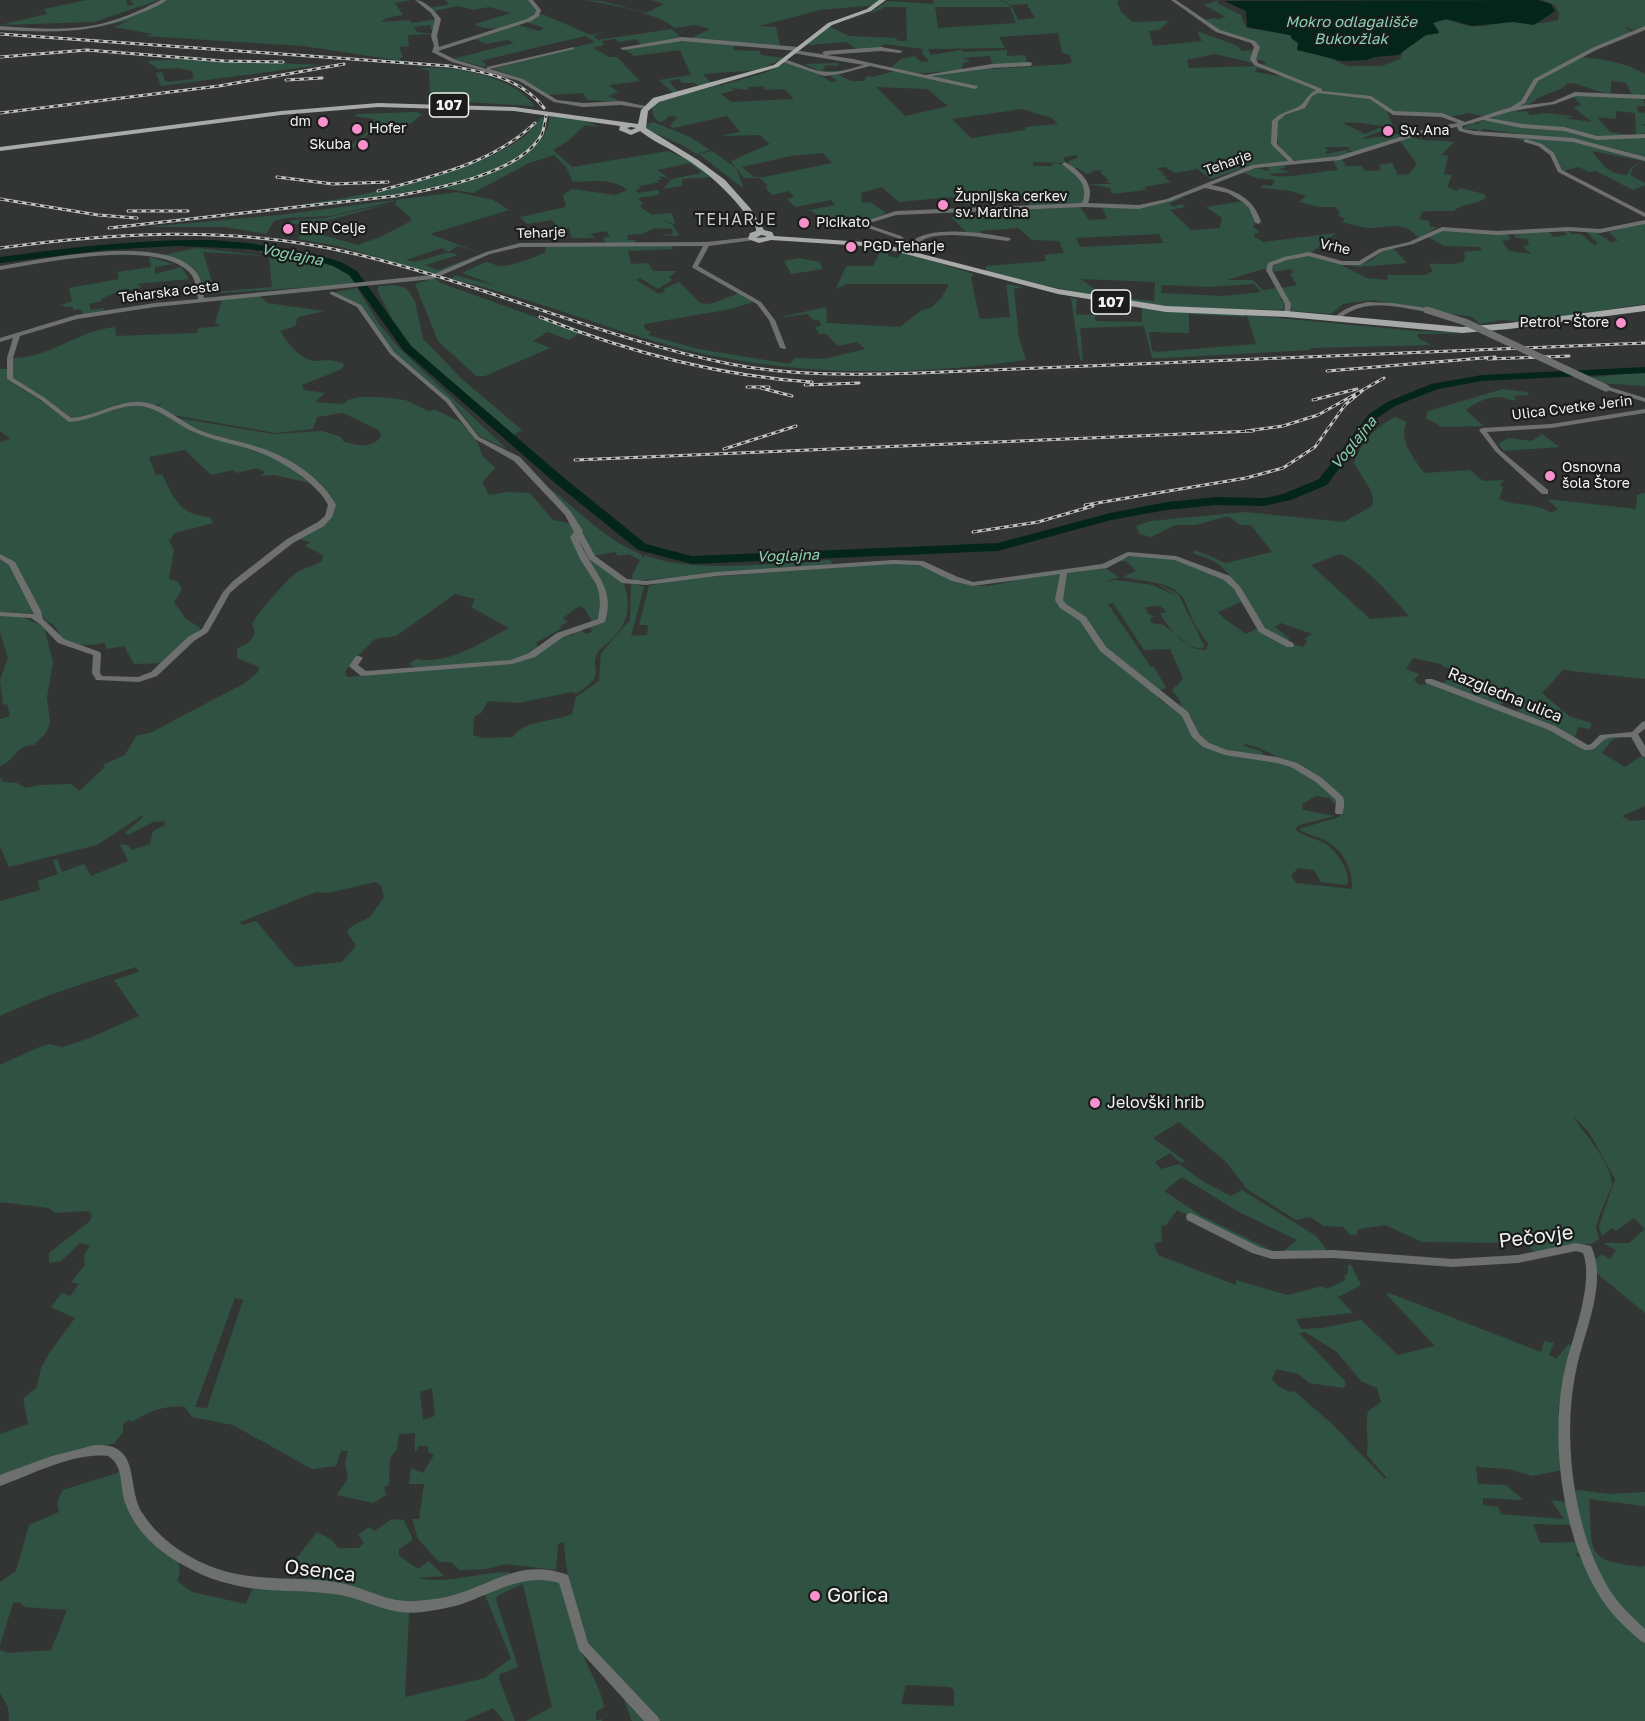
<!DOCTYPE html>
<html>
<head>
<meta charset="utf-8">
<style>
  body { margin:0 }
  canvas { display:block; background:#333534 }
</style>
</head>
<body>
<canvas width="1645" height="1721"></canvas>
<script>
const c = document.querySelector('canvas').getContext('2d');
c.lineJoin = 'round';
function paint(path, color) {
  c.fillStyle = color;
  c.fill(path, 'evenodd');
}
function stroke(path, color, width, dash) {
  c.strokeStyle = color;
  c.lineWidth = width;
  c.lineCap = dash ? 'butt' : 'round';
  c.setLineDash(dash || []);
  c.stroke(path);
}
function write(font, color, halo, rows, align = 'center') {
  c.font = font + ' "Golos Text",sans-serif';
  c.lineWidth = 4.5;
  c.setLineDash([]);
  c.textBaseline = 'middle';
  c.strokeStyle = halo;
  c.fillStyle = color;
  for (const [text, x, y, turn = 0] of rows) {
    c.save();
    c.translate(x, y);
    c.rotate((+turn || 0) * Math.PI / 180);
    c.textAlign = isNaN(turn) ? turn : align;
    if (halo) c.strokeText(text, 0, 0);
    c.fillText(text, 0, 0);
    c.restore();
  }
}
paint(new Path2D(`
  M 87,0 L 126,0 L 128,4 L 126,6 L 135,4 L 130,2 L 132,0 L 159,0 L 94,22 L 0,25 L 47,14 L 44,9 Z
  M 168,0 L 411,0 L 395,3 L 403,15 L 386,18 L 381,22 L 409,20 L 412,23 L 436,19 L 435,29 L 431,29 L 430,25 L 414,27 L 417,32 L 433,34 L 408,35 L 409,46 L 399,47 L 403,57 L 399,58 L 402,61 L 303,46 L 145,36 L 153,34 L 114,27 L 131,20 L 99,27 Z
  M 445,0 L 529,0 L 537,7 L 537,14 C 520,26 492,34 474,24 L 511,13 L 489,7 L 474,10 L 458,6 L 434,11 L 429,8 L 447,5 L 448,3 Z
  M 584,0 L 602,1 L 646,13 L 664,4 L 650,0 L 880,0 L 876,5 L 820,10 L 759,26 L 776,27 L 780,45 L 735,44 L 733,50 L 760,51 L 761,55 L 784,58 L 759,70 L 703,74 L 710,82 L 719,81 L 701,87 L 694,83 L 682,83 L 678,79 L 669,81 L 676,90 L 685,91 L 673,93 L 659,80 L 691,75 L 680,50 L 634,56 L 624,49 L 689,39 L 710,29 L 695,25 L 674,28 C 663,14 604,3 584,0 Z
  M 933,0 L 1000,0 L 1012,7 L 1018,20 L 1035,18 L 1027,4 L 1010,5 L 1002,0 L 1123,0 L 1117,1 L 1121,12 L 1133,22 L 1169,21 L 1159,30 L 1149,31 L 1153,46 L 1202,41 L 1197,31 L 1238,46 L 1242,51 L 1253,50 L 1251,53 L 1253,63 L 1215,54 L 1187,60 L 1189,68 L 1257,66 L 1266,70 L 1257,68 L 1255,72 L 1278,76 L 1281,75 L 1260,65 L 1266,64 L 1262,60 L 1255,60 L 1258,44 L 1221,32 L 1203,20 L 1215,18 L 1220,20 L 1220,18 L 1226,17 L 1204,5 L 1219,0 L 1217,3 L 1241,15 L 1246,28 L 1290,35 L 1298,43 L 1297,50 L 1320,54 L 1347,66 L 1382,66 L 1400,59 L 1404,49 L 1426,35 L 1437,34 L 1439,31 L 1433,23 C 1445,15 1456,24 1469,26 C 1485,28 1501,21 1516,22 C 1537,23 1535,25 1558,20 L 1559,13 L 1555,5 L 1542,0 L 1645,0 L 1645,27 L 1633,30 L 1625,26 L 1631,32 L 1580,57 C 1603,60 1623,61 1645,74 L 1645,96 L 1632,95 L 1626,83 L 1611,81 L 1611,93 C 1597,94 1583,83 1568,83 L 1563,88 L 1540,97 L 1526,106 L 1517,106 L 1529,99 L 1531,91 L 1526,91 L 1520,103 L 1485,117 L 1469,113 L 1450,117 L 1395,113 L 1380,105 L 1387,111 L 1393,126 C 1375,127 1360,121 1343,123 L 1365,134 L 1379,128 L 1387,129 L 1362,138 L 1364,139 L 1426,130 L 1356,153 L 1346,149 L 1350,149 L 1349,147 L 1325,147 L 1328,151 L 1324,152 L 1327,154 L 1345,150 L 1353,154 L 1297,161 C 1276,154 1276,137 1278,119 L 1306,107 L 1311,95 L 1323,91 L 1296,80 L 1319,89 L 1308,96 L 1305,105 L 1273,120 L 1272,144 L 1288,162 L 1253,165 L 1211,179 L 1197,169 L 1175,173 L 1165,167 L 1157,168 L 1164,174 L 1161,175 L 1167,176 L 1165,178 L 1171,182 L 1144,187 L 1146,190 L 1112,194 L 1110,188 L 1089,184 L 1113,184 L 1106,182 L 1108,180 L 1100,172 L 1104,170 L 1091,171 L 1092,173 L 1087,174 L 1077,168 L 1072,169 L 1068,161 L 1078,158 L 1077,155 L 1064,157 L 1065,163 L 1033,162 L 1033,166 L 1053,166 L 1052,163 L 1065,165 L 1086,184 L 1083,203 L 1029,205 L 1025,197 C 1003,186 987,204 967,204 L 967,200 L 951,197 L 899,202 L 882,187 L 861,193 L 862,203 L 870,202 L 886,213 L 864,222 L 826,221 L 811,211 L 804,211 L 835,205 L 831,200 L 795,207 L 787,199 L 794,197 L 789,191 L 772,195 L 765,187 L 768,186 L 760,178 L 744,178 L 731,161 L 770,144 L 760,135 L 726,136 L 723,135 L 740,132 L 727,116 L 673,128 L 670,126 L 677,117 L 669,116 L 664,121 L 659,122 L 654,117 L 652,108 L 658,102 L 718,85 L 725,87 L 722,85 L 765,73 L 787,62 L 805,66 L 831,82 L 837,81 C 828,72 814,70 805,64 L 839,63 L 838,66 L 826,65 L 822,71 L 844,71 L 837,74 L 851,81 L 864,81 L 867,76 L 873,77 L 895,71 L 889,69 L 901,59 L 915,56 L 921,62 L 929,61 L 922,53 L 923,49 L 884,44 L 879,49 L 857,50 L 847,42 L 806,45 L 836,22 L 869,14 L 887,1 L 934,4 ZM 885,7 L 906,7 L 907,41 L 898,41 L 896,38 L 849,36 L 830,27 C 847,16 868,18 885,7 ZM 935,7 L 1010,7 L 1016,23 L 938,28 ZM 1058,33 L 1062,53 L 1070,55 L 1072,62 L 1067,64 L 992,69 L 988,67 L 927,75 L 914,74 L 961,70 L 964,63 L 971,61 L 962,58 L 990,56 L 993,65 L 1028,64 L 1025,55 L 1007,56 L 1007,50 L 963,52 L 961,50 L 931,55 L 928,49 L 1005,48 L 999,37 ZM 764,86 L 765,90 L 784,89 L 794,99 L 731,102 L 721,94 L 735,90 L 731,88 L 748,90 L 748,87 ZM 876,87 L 927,89 L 948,106 L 905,116 ZM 1022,109 L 1052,118 L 1058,124 L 1026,127 L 1025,130 L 971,138 L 952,119 ZM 823,153 L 832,163 L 764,177 L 754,177 L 742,167 L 791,156 Z
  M 542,14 L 591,35 L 603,32 L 594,36 L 598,40 L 672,29 L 680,37 L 641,45 L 636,39 L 619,42 L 615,39 L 601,41 L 604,45 L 593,48 L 609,57 L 617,57 L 640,81 L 609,85 L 618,92 L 608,96 L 622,102 L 587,100 L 583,93 L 548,95 L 523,79 L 493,69 L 595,42 L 585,36 L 484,60 L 482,61 L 486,65 L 485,67 L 453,59 L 514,43 L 508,40 L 486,44 L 475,39 L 518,25 L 539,31 L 544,28 L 526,22 Z
  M 189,59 L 321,65 L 161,86 L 156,73 L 162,72 L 165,81 L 168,82 L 194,79 L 192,71 L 178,68 L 158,69 L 147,61 Z
  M 419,69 C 448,63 519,78 534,106 L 430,100 L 429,70 Z
  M 1597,94 L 1643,98 L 1645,106 L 1637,106 L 1638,112 L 1645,113 L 1645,124 L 1641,124 L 1645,126 L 1645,133 L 1642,134 L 1645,135 L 1636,134 L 1635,113 L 1616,111 L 1616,119 L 1597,117 L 1610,132 L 1631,135 L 1599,137 L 1554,127 L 1528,127 L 1545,130 L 1545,127 L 1598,138 L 1645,136 L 1645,158 L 1568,139 L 1645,160 L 1633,168 L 1630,175 L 1645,183 L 1645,185 L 1633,190 L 1596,171 L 1589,172 L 1579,167 L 1563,171 L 1554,153 L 1545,147 L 1514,138 L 1565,139 L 1520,137 L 1521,134 L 1484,129 L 1477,133 L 1477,129 L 1462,129 L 1472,123 L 1481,124 L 1477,122 L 1489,120 L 1513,125 L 1491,118 L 1514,109 L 1518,112 L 1526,111 L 1530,115 L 1546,113 L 1571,116 L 1574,117 L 1563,118 L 1592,122 L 1573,107 L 1582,105 L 1572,96 ZM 1592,151 L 1643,161 L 1632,167 L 1627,175 C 1608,175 1601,163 1592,151 Z
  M 416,112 L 422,114 L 397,135 L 372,131 L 350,150 L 321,144 L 349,147 L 376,125 L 370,124 L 375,119 L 353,116 L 357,114 Z
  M 549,115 L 589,122 L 599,127 L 585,125 L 568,141 L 553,150 L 572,167 L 668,151 L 689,160 L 712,177 L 682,179 L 682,186 L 663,189 L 672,179 L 702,173 L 690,163 L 657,170 L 669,178 L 658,176 L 661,179 L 656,181 L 660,182 L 639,186 L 640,189 L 636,190 L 638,193 L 659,190 L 659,195 L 638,198 L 643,204 L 639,206 L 652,215 L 672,213 L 675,224 L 660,219 L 673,225 L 679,236 L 658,235 L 673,234 L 672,229 L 655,228 L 642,234 L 627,235 L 628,240 L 635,240 L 636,244 L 606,244 L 603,238 L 610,236 L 606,231 L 590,234 L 596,238 L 572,238 L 569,228 L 559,229 L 552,220 L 527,224 L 520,217 L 566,207 L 563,195 L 572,189 L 616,195 L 627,190 C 614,178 590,181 573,182 L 566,167 L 554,155 L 529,163 L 473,193 L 441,188 C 473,179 552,158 549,115 Z
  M 545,116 C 546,178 393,195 349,200 C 335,201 317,206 303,204 C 357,198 516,167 540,118 Z
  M 653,122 L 690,137 L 710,150 L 696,154 L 684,146 L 646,129 L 646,125 Z
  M 1413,137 C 1425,143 1439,139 1454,142 L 1441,155 L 1448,156 L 1444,174 L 1452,175 L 1447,187 L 1457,191 L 1460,188 L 1484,194 L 1486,197 C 1477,206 1463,202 1454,211 L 1427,211 L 1421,213 L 1420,219 L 1429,221 L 1430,227 L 1437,227 L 1420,239 C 1402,220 1394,227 1371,228 C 1362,228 1351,224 1342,222 L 1345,219 L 1338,215 L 1340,212 L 1336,207 L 1319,207 L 1299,202 L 1306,196 L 1291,191 L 1262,188 L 1262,185 L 1272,186 L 1275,180 L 1256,178 L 1242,172 L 1252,167 L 1269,171 L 1267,165 L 1282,164 L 1286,167 L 1279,169 L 1290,172 L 1268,174 C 1282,181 1320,171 1338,170 L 1333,160 L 1342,159 L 1346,166 L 1362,166 L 1365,171 L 1381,170 L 1379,165 L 1392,163 L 1398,175 L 1409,174 L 1417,164 L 1400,141 Z
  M 712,151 L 736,168 L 744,189 L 699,154 Z
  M 457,192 L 493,200 L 509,210 L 430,234 L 481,253 L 455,245 L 457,247 L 448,252 L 442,248 L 406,260 C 423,267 441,247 458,255 L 425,265 L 438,270 L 479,255 L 440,273 L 431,273 L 338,246 L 298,239 L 306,224 L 284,224 L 293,220 L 325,218 L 391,203 L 326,221 L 308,231 L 358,245 L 380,237 L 411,221 L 411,218 L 395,204 L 397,200 L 331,216 L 285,218 L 274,221 L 266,234 L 224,227 L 147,227 L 279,215 Z
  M 1180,198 L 1191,201 L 1180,199 L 1168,204 L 1174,207 L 1181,204 L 1185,207 L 1170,210 L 1191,230 L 1220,228 L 1222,218 L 1206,207 L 1244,201 L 1257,220 L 1253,227 L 1260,232 L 1254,234 L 1255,237 L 1263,242 L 1336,233 L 1311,253 L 1268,263 L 1267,268 L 1227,280 L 1253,280 L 1263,290 L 1278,288 L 1284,299 L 1278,300 L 1284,301 L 1285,304 L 1282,310 L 1170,307 L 1076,292 L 986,272 L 986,266 L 1046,261 L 1045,255 L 1064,253 L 1059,241 L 1032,240 L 1018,228 L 980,231 L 984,237 L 966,232 L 951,217 L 995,217 L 999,214 L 992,211 L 1080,207 L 1089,220 L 1107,219 L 1102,206 L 1144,208 ZM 1159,234 L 1164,243 L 1080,247 L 1076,238 ZM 1081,279 L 1155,282 L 1154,301 L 1104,296 ZM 1254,284 L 1261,292 L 1222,296 L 1161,293 L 1162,285 L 1209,287 Z
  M 1645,223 L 1645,304 L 1523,322 L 1502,320 L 1480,324 L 1472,317 L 1373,300 L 1343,304 L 1331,314 L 1292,311 L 1281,288 L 1297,285 L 1290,274 L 1294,273 L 1291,269 L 1271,272 L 1271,267 L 1277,262 L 1308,255 L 1339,264 L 1367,278 L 1387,280 L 1388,275 L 1426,275 L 1433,271 L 1429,264 C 1442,263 1452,266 1465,261 L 1463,258 L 1466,257 L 1463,252 L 1482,250 L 1479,247 L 1444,246 L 1428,237 L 1440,230 L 1507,234 L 1511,239 L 1502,241 L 1509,251 L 1531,254 L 1523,246 L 1529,245 L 1527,239 L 1516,238 L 1513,233 L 1548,230 L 1553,237 L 1567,235 L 1563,230 L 1568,230 L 1572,234 L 1581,234 L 1594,245 L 1598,244 L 1586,231 L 1595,232 L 1611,242 L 1618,241 L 1609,232 Z
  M 546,246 L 672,246 L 673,249 L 628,251 L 631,264 L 648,263 L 653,271 L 677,271 L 669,277 L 672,280 L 658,289 L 640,278 L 636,280 L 659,294 L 666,291 L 663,289 L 679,282 L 700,303 L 711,304 L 739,293 L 753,302 L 731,309 L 644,324 L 645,329 L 651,332 L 648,335 L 698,349 L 790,364 L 794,358 L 824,359 L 865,349 L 857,342 L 838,346 L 826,334 L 819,334 L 815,327 L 821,326 L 819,320 L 813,320 L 807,314 L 777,318 L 826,307 L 827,323 L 900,327 L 922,310 L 931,308 L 942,297 L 949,284 L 846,284 L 836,289 L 846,266 L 873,266 L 881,250 L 888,252 L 888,256 L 898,258 L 902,252 L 974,274 L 971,278 L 979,317 L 981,319 L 1010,317 L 1006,284 L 1024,287 L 1014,289 L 1019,339 L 1026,360 C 913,376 795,377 683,349 C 605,329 530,297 451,279 L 455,276 L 450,274 L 497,286 L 462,273 L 485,262 C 491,262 493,265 499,266 C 508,268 536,256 545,253 Z
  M 196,248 L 268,256 L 203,252 L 215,292 L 272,287 L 269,258 L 272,258 L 270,254 L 259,252 L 262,249 C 288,254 343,257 356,284 L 207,294 L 194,269 L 184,262 L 164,255 Z
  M 1393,248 L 1407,263 L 1359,267 L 1345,265 L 1369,262 L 1384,250 Z
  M 149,257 L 174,264 L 155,267 L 155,274 L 181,267 L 189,279 L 137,284 L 142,287 L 134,290 L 123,289 L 101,299 L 101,301 L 89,304 L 91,310 L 104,308 L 103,311 L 83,314 L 81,309 L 73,310 L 73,307 L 59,306 L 72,301 L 69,288 L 119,279 L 118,272 L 151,267 Z
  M 799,258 L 819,262 L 823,269 L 791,274 L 784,261 Z
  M 434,278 L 441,283 L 580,333 L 569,340 L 548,332 L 533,341 L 550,348 L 485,376 L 476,376 L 438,341 L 415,284 Z
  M 396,285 L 407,289 L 415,301 L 423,339 L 463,380 L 522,430 L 513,435 L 412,347 L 394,322 L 378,292 L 378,286 Z
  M 357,288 L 379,324 L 400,349 L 507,449 L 479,436 L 457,407 L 393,352 L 360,306 L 335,292 Z
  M 259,295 L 267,303 L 325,311 L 298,317 L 295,326 L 280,331 C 288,343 300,361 316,361 C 329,360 332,359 344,364 L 342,369 L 302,385 L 304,390 L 325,393 L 315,402 L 344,404 L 348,400 L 360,397 L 377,397 L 405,400 L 428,411 L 435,410 L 461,422 L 478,443 L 482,455 L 495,468 L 482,482 L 489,495 L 508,492 L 530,493 L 553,520 L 573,524 L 576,529 L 573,537 C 583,570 608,580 600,620 L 593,623 L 584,608 L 579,606 L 563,618 L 568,622 L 560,626 L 562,628 L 536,643 L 539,649 C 506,673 454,665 415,667 L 409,664 L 416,659 C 447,666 482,642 509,628 L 471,607 L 475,599 L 455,594 L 396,636 L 375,639 L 352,662 L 345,672 L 347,677 L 511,663 L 530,658 L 561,637 L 573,635 L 572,631 L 581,630 L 586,634 L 592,632 L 590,628 L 603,621 C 616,582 586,570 575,539 L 577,537 L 593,562 L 624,584 C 631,606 629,622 612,639 C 608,643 602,647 598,652 C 587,670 611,672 576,694 L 572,692 L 518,703 L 488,701 L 481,713 L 474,717 L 473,735 L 483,738 L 513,737 C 523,720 555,722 572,714 L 576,697 L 599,681 L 601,653 L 630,620 L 631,583 L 644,587 L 631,636 L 647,635 L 648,625 L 639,625 L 649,586 L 671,580 L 903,562 C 931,565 951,584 978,586 C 1006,587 1032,572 1061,574 L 1057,599 L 1061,606 L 1080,619 L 1103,650 L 1147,683 L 1160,700 L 1183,714 L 1188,719 L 1196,739 C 1225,760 1247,754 1279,762 C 1302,767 1322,782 1337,799 L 1337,803 L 1333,803 L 1330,798 L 1316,796 L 1302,804 L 1303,810 L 1335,816 L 1299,825 L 1295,829 C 1303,837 1316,838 1326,844 C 1337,852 1352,872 1347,885 L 1321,882 L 1314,870 L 1298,868 L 1291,876 L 1296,883 L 1352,889 C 1353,872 1345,854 1330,843 C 1321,837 1307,835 1299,829 L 1339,817 L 1343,809 L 1341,799 L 1312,773 L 1257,747 L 1244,744 L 1244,746 L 1261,751 L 1265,757 L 1228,753 L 1198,738 L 1192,718 L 1182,710 L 1180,701 L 1172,690 L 1183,679 L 1170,649 L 1144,650 L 1113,603 L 1108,604 L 1151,667 L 1154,667 L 1166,688 L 1160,690 L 1107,650 L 1085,619 L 1063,605 L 1061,600 L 1065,573 L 1105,568 L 1119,577 L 1105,582 L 1115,580 L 1152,585 L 1176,596 L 1156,583 L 1178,594 L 1205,647 C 1187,653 1168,627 1160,613 L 1167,612 L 1160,606 L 1145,607 L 1148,614 L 1155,617 L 1150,618 L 1152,623 L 1164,625 L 1193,648 L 1206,650 L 1208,644 L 1194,623 L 1184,599 L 1174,589 L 1162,584 L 1123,577 L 1136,571 L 1126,561 L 1115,562 L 1134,555 L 1173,558 L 1226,578 L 1243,601 L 1218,612 L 1226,620 L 1246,634 L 1258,628 L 1273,639 L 1303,647 L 1307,641 L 1304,639 L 1312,634 L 1281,623 L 1275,627 L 1289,638 L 1288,641 C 1251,630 1247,586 1218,564 C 1211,559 1201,556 1193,553 L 1195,550 L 1226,563 L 1272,552 L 1251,525 L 1240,525 L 1228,516 L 1196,525 L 1175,525 L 1151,537 L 1140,534 L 1136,526 L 1151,521 L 1245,512 L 1344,522 L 1372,506 L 1373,497 L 1370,489 L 1354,463 C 1362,441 1374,428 1395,417 L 1407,422 C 1397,440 1415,459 1424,473 L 1470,470 L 1483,481 L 1504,480 L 1500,485 L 1503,487 L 1499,499 C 1516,507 1532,501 1552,513 L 1558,509 L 1547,499 L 1636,509 L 1637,495 L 1645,493 L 1645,679 L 1563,670 L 1542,693 L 1569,716 L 1591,723 L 1590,729 L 1578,727 L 1574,741 L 1558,729 L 1516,713 L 1522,704 L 1506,698 L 1499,707 L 1441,685 L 1457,672 L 1442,666 L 1441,664 L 1413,658 L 1406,669 L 1419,674 L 1414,680 L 1420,685 L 1431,683 L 1549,727 L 1577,745 L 1593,749 L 1604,737 L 1619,734 L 1620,737 L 1612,740 L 1602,753 L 1625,767 L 1643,755 L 1645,758 L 1645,806 L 1622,816 L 1630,821 L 1645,820 L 1645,1229 L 1634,1218 L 1616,1231 L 1612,1228 L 1602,1236 L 1599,1226 L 1615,1179 L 1589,1132 L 1573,1116 C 1585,1136 1611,1160 1612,1186 L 1599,1216 L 1596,1228 L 1599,1239 L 1592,1244 L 1577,1244 L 1534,1252 L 1527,1243 L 1422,1242 L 1385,1225 L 1359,1229 L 1356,1235 L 1350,1235 L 1343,1227 L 1324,1226 L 1310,1217 L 1296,1220 L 1247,1189 L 1227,1163 L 1179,1122 L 1153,1138 L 1185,1161 L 1181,1163 L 1170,1153 L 1155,1162 L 1161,1169 L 1179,1164 L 1204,1182 L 1231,1196 L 1242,1190 L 1316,1236 L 1326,1249 L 1322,1252 L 1280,1254 L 1297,1240 L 1239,1212 L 1182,1177 L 1164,1191 L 1202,1216 L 1273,1251 L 1271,1253 L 1262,1250 L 1177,1210 L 1166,1225 L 1161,1226 L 1162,1241 L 1154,1244 L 1158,1255 L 1236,1285 L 1236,1280 L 1287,1295 L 1323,1286 L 1326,1289 L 1346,1280 L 1344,1277 L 1348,1273 L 1348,1265 L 1351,1265 L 1361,1285 L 1338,1297 L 1353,1313 L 1296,1319 L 1301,1329 L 1322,1328 L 1361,1320 L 1398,1355 L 1435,1346 L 1386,1294 L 1389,1293 L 1541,1352 L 1544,1341 L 1554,1343 L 1549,1355 L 1556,1359 L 1569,1344 L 1574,1348 L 1568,1360 L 1568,1370 L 1558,1409 L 1562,1427 L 1563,1470 L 1532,1476 L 1509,1469 L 1476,1467 L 1478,1484 L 1506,1485 L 1521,1498 L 1522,1500 L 1483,1498 L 1483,1505 L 1498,1507 L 1501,1514 L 1564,1519 L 1551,1500 L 1567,1502 L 1572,1525 L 1533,1524 L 1540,1543 L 1577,1542 L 1582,1553 L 1574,1554 L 1585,1560 L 1615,1615 L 1626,1627 L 1645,1639 L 1645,1721 L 632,1721 L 621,1692 L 622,1681 C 612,1672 598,1663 591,1652 C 575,1628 566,1571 564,1542 L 558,1544 L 556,1570 L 506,1564 L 486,1569 L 460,1570 L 451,1562 L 439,1562 L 418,1539 L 412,1519 L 419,1519 L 424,1484 L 409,1484 L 411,1468 L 423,1473 L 434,1455 L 428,1452 L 428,1446 L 419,1446 L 415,1452 L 415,1433 L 399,1434 L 397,1449 L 390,1458 L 389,1485 L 384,1487 L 386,1495 L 373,1503 L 337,1495 L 348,1478 L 345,1463 L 348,1451 L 341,1451 L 336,1466 L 312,1469 L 233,1425 L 192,1417 L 185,1407 C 168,1405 147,1411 133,1422 L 128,1420 L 123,1424 L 123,1432 L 115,1443 L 38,1463 L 0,1478 L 0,1434 L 28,1424 L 23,1399 L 37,1387 L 41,1368 L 50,1352 L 75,1318 L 51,1307 L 62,1293 L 70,1296 L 79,1284 L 71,1282 L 85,1265 L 84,1256 L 90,1245 L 80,1243 L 61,1261 L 49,1263 L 49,1253 L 90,1221 L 92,1215 L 88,1211 L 55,1213 L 49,1208 L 0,1202 L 0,1065 L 37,1048 L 49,1044 L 62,1047 L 90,1038 L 139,1016 L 114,980 L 139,972 L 136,967 C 90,981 44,995 0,1016 L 0,901 L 40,890 L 38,881 L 58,874 L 53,860 L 57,859 L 62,872 L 84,864 L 91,876 L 128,861 L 120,844 L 127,845 L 132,850 L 150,844 L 153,831 L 165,825 L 164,821 L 153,822 L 128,835 L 125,833 L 143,817 L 141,816 L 97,845 L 9,867 L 0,847 L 0,777 L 3,782 L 17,783 L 26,788 L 39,785 L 71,784 L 79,791 L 105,767 L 103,765 L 125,755 L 136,736 L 152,732 L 245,683 L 258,672 L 259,667 L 237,658 L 237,649 C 246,643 251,644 255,632 L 252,624 C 259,611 285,582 296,573 C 304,567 314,567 322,561 L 323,555 L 305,546 L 311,542 L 298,539 L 323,524 L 333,512 L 332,498 L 318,481 L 313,481 L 264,450 L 193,429 L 172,417 L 273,434 L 322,431 L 341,437 L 344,442 C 357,445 374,450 381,435 L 379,430 L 343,413 L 317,417 L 313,429 L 276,433 L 167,414 L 157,407 L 165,402 L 198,391 L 156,405 L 118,404 L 81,418 L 70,419 L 49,401 L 11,378 L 12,358 C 51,358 77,331 115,327 L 116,336 L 196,333 L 199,328 L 221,326 L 215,323 L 222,299 ZM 1340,554 C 1360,560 1395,600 1409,616 L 1370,619 L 1311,565 ZM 375,882 L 381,886 L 384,897 L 370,917 L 352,926 L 347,932 L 356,946 L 342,962 L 295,967 L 256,921 L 242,925 L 240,922 L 316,892 L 328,893 ZM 235,1298 L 243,1300 L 207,1408 L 195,1407 ZM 1305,1332 L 1337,1352 L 1361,1381 L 1377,1388 L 1381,1402 L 1368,1411 C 1365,1426 1369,1439 1367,1455 L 1386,1477 L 1385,1479 L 1331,1423 L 1294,1391 L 1289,1392 L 1277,1385 L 1272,1379 L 1276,1369 L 1298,1374 L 1309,1383 L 1343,1388 L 1346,1386 L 1345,1381 L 1299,1333 ZM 432,1388 L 435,1416 L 423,1420 L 420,1392 ZM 906,1685 L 950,1687 L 954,1690 L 954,1706 L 901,1704 Z
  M 1071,298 L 1077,299 L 1076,314 L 1094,315 L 1096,321 L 1142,322 L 1142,308 L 1244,315 L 1245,317 L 1189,314 L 1189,333 L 1149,332 L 1152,351 L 1157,352 L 1256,344 L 1247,315 L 1416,331 L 1475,333 L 1417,334 L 1418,338 L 1431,345 L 1311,348 L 1310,350 L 1165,358 L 1152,358 L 1144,326 L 1080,328 L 1083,361 L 1080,360 Z
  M 0,369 L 7,369 L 8,380 L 48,405 L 68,421 L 109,409 L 136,405 L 152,408 L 190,430 L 257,450 L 286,465 L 310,483 L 275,475 L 261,476 L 265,472 L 256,468 L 237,473 L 233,470 L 211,475 L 185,450 L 149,457 L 156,475 L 162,474 C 174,499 180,515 210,517 L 213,523 L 175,533 L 169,541 L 174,550 L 169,579 L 178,582 L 182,589 L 174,602 L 186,619 L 199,627 L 200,630 L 165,663 L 134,664 L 124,646 L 107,649 L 104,643 C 88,646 79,646 63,640 L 54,625 L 46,621 L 14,562 L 0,554 L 0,442 L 10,439 L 0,431 Z
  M 1645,372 L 1645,386 L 1598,383 L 1586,378 Z
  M 1503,389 L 1527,392 L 1529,395 L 1514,396 L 1516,400 C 1510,401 1507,398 1501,397 C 1488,396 1476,402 1466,410 L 1483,426 L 1442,427 L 1426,418 L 1428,411 Z
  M 1542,434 L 1559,447 L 1504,451 L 1498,444 L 1509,438 L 1532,441 Z
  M 551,489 C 580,513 607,540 642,555 L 642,558 L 645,555 C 693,575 779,562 831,560 L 832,564 L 633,581 L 632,576 L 640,560 L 629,554 L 618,556 L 615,552 L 593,556 L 582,536 L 546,490 Z
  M 0,558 L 9,564 L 36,610 L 33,613 L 0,612 Z
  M 0,615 L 19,615 L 44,627 L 53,662 L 47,697 L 50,723 L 46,733 L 34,745 C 17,744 14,761 0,766 L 0,719 L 10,716 L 7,704 L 3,705 L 0,680 L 8,658 L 0,632 Z
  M 1645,1229 L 1645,1313 L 1594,1271 L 1596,1259 L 1602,1254 L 1610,1259 L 1616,1250 L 1603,1243 L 1629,1243 Z
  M 120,1472 C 122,1479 122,1489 125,1495 C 136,1517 193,1554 177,1581 L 192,1592 L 246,1604 L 254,1586 L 341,1593 L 409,1612 L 405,1697 L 485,1678 L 511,1658 L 484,1593 C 503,1586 531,1570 551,1576 C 570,1582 569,1613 573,1629 C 579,1655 600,1683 604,1707 L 596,1712 L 596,1720 L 602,1719 L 602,1721 L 526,1721 L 552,1707 L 523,1584 L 497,1596 L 496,1600 L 518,1667 L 500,1674 L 499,1679 L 515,1721 L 504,1721 L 493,1708 L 464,1721 L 9,1721 L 8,1707 L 0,1693 L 0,1650 L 8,1653 L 51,1650 L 67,1610 L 25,1607 L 19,1602 L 13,1603 L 0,1645 L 0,1582 L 16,1571 L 29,1525 L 59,1512 L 57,1502 L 63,1490 Z
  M 1579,1490 L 1608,1494 L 1645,1492 L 1645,1506 L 1589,1499 C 1593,1553 1583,1561 1644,1567 L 1645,1564 L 1645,1632 C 1600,1598 1587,1543 1572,1491 Z
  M 392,1519 L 404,1520 L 413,1540 L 399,1549 L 399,1556 L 418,1569 L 429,1561 L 444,1576 L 417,1578 C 447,1585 479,1572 509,1572 L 510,1576 L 480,1588 L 417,1606 L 304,1583 L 296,1559 L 317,1532 L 332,1540 L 338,1548 L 358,1548 L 364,1543 L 358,1535 L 369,1527 L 374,1531 Z`), '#2f5243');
paint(new Path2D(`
  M 1538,0 L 1551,4 L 1555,11 L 1534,25 L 1513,22 L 1472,26 L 1447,19 L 1433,23 L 1439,33 L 1426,35 L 1398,55 L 1375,57 L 1367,60 L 1342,61 L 1297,50 L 1298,43 L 1292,39 L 1290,35 L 1247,27 L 1246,11 L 1224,1 Z`), '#04261a');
paint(new Path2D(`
  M 213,240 L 248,243 L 311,253 L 341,262 L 357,271 L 411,346 L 563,477 L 646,544 L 692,556 L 998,543 L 1110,513 L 1167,502 L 1216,497 L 1264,498 L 1283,494 L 1319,479 L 1369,414 L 1387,402 L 1431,384 L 1482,375 L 1645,367 L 1645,373 L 1482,381 L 1438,389 L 1395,406 L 1377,418 L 1327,485 L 1291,500 L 1264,506 L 1216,505 L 1167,510 L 1111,520 L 998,551 L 692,564 L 638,550 L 555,483 L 403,350 L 349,275 L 333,266 L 302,257 L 248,249 L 177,246 L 106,250 L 0,263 L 0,257 C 71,247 141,239 213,240 Z`), '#04261a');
paint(new Path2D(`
  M 161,0 L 167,0 C 159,6 148,10 138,14 C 89,35 51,32 0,30 L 0,26 C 30,28 60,31 90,26 C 115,22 139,11 161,0 Z
  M 415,0 C 425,0 435,11 441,19 L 437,36 L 439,47 L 527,19 L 535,14 L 536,10 L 528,0 L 533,0 L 541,10 L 539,16 L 531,21 L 438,51 L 456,60 L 487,69 L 487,67 L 574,47 L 574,49 L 490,69 L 523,79 L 557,100 L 583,103 L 621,101 L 650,107 L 647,109 L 621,105 L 583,107 L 554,102 L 519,81 L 452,62 L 432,52 L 434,46 L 431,36 L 435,19 L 431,13 Z
  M 1171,0 L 1176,0 L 1220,30 L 1255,41 L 1260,47 L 1256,59 L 1258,63 L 1322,89 L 1322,91 L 1371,96 L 1394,111 L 1442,113 L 1465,122 L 1511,107 L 1521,101 L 1534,79 L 1592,48 L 1645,26 L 1645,30 L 1596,50 L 1538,81 L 1525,103 L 1519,106 L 1552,102 L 1575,92 L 1645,95 L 1645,99 L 1576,96 L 1555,104 L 1512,111 L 1489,118 L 1522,124 L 1564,127 L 1597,136 L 1645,134 L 1645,138 L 1597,140 L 1564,131 L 1522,128 L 1483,120 L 1462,126 L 1463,129 L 1475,131 L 1573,138 L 1645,157 L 1645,161 L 1573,142 L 1475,135 L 1459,131 L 1457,127 L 1432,131 L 1340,160 L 1255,168 L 1211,185 C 1234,189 1254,198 1261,222 L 1258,224 L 1255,222 L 1249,208 L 1243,202 L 1228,193 L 1205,188 L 1171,201 L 1139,209 L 1084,207 L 896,215 L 870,223 L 872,226 L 901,236 L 910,243 C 929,224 986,233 1010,238 L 1011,239 L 1008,241 C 983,238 952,231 927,238 C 919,241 915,247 908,251 L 905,249 L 907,247 L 897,238 L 868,228 L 864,222 L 865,221 L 896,211 L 1082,203 C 1090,185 1076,175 1063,165 L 1062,164 L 1065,162 C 1080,170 1096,185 1088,203 L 1139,205 L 1167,199 L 1252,165 L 1288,161 L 1271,144 L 1272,121 C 1281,112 1288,112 1298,107 C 1306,103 1305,96 1316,90 L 1254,65 L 1250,59 L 1254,47 L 1251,43 L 1216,32 ZM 1318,93 L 1370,99 L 1393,115 L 1441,117 L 1458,123 L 1429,128 L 1339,156 L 1294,161 L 1277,144 L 1278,121 L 1285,115 L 1305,108 L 1312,96 Z
  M 682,37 L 798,47 L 801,49 L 798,51 L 682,41 L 623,50 L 620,48 Z
  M 881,47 L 903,51 L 900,53 L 881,51 L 825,55 L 822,53 L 825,51 Z
  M 794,50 L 853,59 L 925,75 L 992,64 L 1030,62 L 1033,64 L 1030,66 L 992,68 L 931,76 L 977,86 L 978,87 L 975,89 L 870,66 L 840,74 L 824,76 L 780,61 L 783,59 C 797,62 811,71 826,72 C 839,73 852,68 864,65 L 792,53 L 791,52 Z
  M 1526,139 L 1542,144 L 1554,153 L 1562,170 L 1645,213 L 1645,217 L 1558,172 L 1550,155 L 1538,146 L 1524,142 L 1524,140 Z
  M 1645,220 L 1645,224 L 1600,233 L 1569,231 L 1497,235 L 1443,231 L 1413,244 L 1383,251 L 1360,265 L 1342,265 L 1309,256 L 1287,260 L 1273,265 L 1272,270 L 1291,304 L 1290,314 L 1287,316 L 1284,314 L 1285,304 L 1266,270 L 1268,263 L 1284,257 L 1309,252 L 1342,261 L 1359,261 L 1379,249 L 1409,242 L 1442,227 L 1497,231 L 1569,227 L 1600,229 Z
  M 752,237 L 755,239 L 754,240 L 709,246 L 698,266 L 761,302 L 775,320 L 786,348 L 785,349 L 780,348 L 769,320 L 757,304 L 693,268 L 692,267 L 703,246 L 520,247 L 490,254 L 433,279 L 155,307 L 77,319 L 20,336 L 13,358 L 13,378 L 45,398 L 71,418 C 95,417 117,400 142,402 C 163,404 180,421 199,430 C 219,438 240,441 261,448 C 289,457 322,478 336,505 L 332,517 L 324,526 L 293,543 L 239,585 L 230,593 L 208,632 L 194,641 L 157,676 L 139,682 L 96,680 L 92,673 L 93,655 L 58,643 L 41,625 L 31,618 L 0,616 L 0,612 L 34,614 L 9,565 L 0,559 L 0,554 L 15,562 L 41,611 L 43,619 L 64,639 L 100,652 L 101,654 L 100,673 L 102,676 L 138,677 L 151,672 L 188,637 L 202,629 L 223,592 L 233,581 L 287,539 L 318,522 L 325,516 L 328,505 C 323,494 313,486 304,478 C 289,467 273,457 256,451 C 235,444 214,441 194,432 C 177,425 160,408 140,406 C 116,404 94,421 69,422 L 41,400 L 7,379 L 7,358 L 13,338 L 0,342 L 0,338 L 76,315 L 155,303 L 198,299 C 196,291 196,279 190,273 C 158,238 43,263 0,270 L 0,266 C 43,259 166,233 196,272 C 202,279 202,290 204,298 L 432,275 L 486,252 L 520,243 L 707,242 Z
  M 330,292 L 334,292 L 361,305 L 394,352 L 450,400 L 479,437 L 520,457 L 571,512 L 583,531 L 582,532 L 595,556 L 627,579 L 646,581 L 716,572 L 893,560 L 923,561 L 958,577 L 973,582 L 1102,564 L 1128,552 L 1176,556 L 1230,576 L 1241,588 L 1265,628 L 1293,643 L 1294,645 L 1293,647 L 1287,647 L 1259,632 L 1234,589 L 1224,580 L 1175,560 L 1129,556 L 1107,568 L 1067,573 L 1063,600 L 1066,604 L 1086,617 L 1106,647 L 1188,712 L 1199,734 L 1209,743 L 1227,750 L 1277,757 L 1297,763 L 1322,778 L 1343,797 C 1345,801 1344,810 1342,814 L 1336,814 L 1335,812 L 1336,800 L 1316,782 L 1291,767 L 1277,763 L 1225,755 L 1203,747 L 1192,737 L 1182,716 L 1100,651 L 1080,621 L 1060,608 L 1055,600 L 1060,574 L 973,586 L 952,581 L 919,565 L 893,564 L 716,576 L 646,585 L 622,583 L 589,559 L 579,540 C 590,570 617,586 605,622 L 563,637 L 535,657 L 512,664 L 361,676 L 349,666 L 356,656 L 359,656 L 363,658 L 358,665 L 366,671 L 511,660 L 529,653 L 557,633 L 598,619 L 600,605 L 599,593 L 596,584 L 580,559 L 570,537 L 574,532 L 565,515 L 514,461 L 475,439 L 446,402 L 390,354 L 357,307 L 330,294 Z
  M 1367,302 L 1392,303 L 1427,308 L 1430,310 L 1427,312 C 1396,307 1366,297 1339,319 L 1334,318 C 1344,308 1354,305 1367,302 Z
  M 1606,386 L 1645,398 L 1645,402 L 1604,389 L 1604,387 Z
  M 1645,409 L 1645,413 L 1551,428 L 1487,432 L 1500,450 L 1548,490 L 1548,494 L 1542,494 L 1496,452 L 1479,430 L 1482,428 L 1551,424 Z
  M 1426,679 L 1432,679 L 1555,726 L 1588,745 L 1591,744 L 1600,735 L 1632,732 L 1642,722 L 1645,721 L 1645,729 L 1638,734 L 1645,746 L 1645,757 L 1642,756 L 1631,737 C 1624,738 1612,736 1606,739 C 1596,744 1599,751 1584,750 L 1549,730 L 1426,683 L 1425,681 Z
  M 1191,1213 L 1259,1247 L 1272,1251 L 1334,1250 L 1452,1259 L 1518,1255 L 1576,1243 L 1591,1246 C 1608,1281 1585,1330 1577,1366 C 1562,1431 1572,1521 1604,1580 C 1614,1600 1629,1614 1645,1629 L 1645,1643 L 1641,1641 C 1623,1626 1607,1610 1596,1590 C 1561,1529 1549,1432 1566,1364 C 1574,1334 1594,1281 1583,1253 L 1576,1251 L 1518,1263 L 1452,1267 L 1334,1258 L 1272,1259 L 1252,1253 L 1187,1220 L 1186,1217 L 1187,1214 Z
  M 95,1445 C 143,1443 125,1486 143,1514 C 159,1539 187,1558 215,1568 C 255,1583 299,1575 341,1583 C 366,1588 388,1603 415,1601 C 430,1600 446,1598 460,1593 C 499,1580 525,1559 568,1575 L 588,1643 L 658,1717 L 660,1721 L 644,1721 L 579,1650 L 559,1583 C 524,1572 492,1594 459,1605 C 448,1608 435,1610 423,1612 C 389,1616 371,1601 340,1595 C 313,1590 285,1592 258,1589 C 232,1586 207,1579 185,1566 C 160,1553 136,1532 126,1505 C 119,1489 125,1466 108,1456 C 74,1452 31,1475 0,1486 L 0,1475 L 5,1473 L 52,1456 Z`), '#6e706f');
paint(new Path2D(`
  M 879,0 L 886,0 L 871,11 L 832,25 L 778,67 L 659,102 L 648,111 L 646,128 L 698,160 L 725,180 L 750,208 L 764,230 L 772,232 L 774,236 L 879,243 L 1058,289 L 1166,306 L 1287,311 L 1462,327 L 1509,323 L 1645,305 L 1645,311 L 1509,329 L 1462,333 L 1287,317 L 1166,312 L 1058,294 L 879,247 L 771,240 L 759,243 L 748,239 L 750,233 L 756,231 L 756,228 C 735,198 713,175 681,156 C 668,147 652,141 640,131 L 631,135 L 619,130 L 620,126 L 514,111 L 378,107 L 281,115 L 0,151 L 0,147 L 281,111 L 378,103 L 514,107 L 638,124 L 641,110 L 653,98 L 774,65 L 828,23 L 867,9 ZM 631,127 L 636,128 L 631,130 L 627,128 ZM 761,235 L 766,236 L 766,237 L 756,238 Z`), '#a7aaa8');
const rail = new Path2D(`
  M 0,34 L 450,66 C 485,72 521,78 544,108
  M 0,57 L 87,50 L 224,61 L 283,62
  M 286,80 L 322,78
  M 0,113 L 219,86 L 344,64
  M 277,177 L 333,184 L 388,182
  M 378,191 C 433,176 492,164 535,123
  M 0,199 L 98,215 L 137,218
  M 128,211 L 188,211
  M 109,228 L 395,196 C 435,189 521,174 542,134 C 544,129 545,121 546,116
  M 0,248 C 111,233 222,226 333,249 C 468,277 595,337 730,364 C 792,376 855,375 918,373 L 1645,343
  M 540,317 C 628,352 717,376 812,382
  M 1488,359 L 1569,356
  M 1327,371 L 1495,357
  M 805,385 L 859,383
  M 747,387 L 769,387
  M 761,388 L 792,396
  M 1313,400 L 1357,389
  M 1246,431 L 1283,426 L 1318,415 L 1384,378
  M 724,449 L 796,426
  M 575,460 L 1253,431
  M 1085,505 L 1246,478 L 1283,468 L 1315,447 L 1345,405 L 1363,390
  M 973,532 L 1038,522 L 1093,506`);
stroke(rail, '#c0c1c0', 3);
stroke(rail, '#1b1c1c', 1.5, [4.5]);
stroke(new Path2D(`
  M 1427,310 L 1465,322 L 1606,388`), '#6e706f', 7);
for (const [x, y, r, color] of [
  [323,122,6,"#f790cd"],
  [357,129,6,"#f790cd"],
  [1388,131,6,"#f790cd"],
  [363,145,6,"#f790cd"],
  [943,205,6,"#f790cd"],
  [804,223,6,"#f790cd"],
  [288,229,6,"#f790cd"],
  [851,247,6,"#f790cd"],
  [1621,323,6,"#f790cd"],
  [1550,476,6,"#f790cd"],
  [1095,1103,6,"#f790cd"],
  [815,1596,6,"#f790cd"]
]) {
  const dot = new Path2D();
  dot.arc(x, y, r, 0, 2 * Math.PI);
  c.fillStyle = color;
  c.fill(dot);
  stroke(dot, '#1b1c1c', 2);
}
write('14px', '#f2f3f2', '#1b1c1c', [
  ["dm",311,122,"right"],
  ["Hofer",369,129],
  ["Sv. Ana",1400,131],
  ["Skuba",351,145,"right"],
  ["Župnijska cerkev",955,197],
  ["sv. Martina",955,213],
  ["Picikato",816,223],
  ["ENP Celje",300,229],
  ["PGD Teharje",863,247],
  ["Petrol - Štore",1609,323,"right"],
  ["Osnovna",1562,468],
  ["šola Štore",1562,484]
], 'left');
write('14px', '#f2f3f2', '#1b1c1c', [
  ["Teharje",1228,163,-20],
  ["Teharje",541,233,-2],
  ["Vrhe",1335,247,12],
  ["Teharska cesta",169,292,-7],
  ["Ulica Cvetke Jerin",1572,408,-7]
]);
write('italic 15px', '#89d3b2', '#1b1c1c', [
  ["Mokro odlagališče",1351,22],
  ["Bukovžlak",1351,39],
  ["Voglajna",292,255,11],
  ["Voglajna",1354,443,-51],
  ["Voglajna",788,556,-2]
]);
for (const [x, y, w] of [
  [449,105,39],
  [1111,302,39]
]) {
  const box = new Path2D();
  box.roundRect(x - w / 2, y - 12, w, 24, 4.5);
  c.fillStyle = '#1b1c1c';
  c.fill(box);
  stroke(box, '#f2f3f2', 1.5);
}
write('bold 15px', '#f2f3f2', null, [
  ["107",449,105],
  ["107",1111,302]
]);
c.letterSpacing = '1.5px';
write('16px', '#c9ccca', '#1b1c1c', [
  ["TEHARJE",736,220]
]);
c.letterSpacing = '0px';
write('16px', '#f2f3f2', '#1b1c1c', [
  ["Razgledna ulica",1505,695,22]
]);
write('16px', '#f2f3f2', '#1b1c1c', [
  ["Jelovški hrib",1107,1103]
], 'left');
write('20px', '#f2f3f2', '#1b1c1c', [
  ["Pečovje",1536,1237,-7],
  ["Osenca",320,1571,7]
]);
write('20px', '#f2f3f2', '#1b1c1c', [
  ["Gorica",827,1596]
], 'left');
</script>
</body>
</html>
